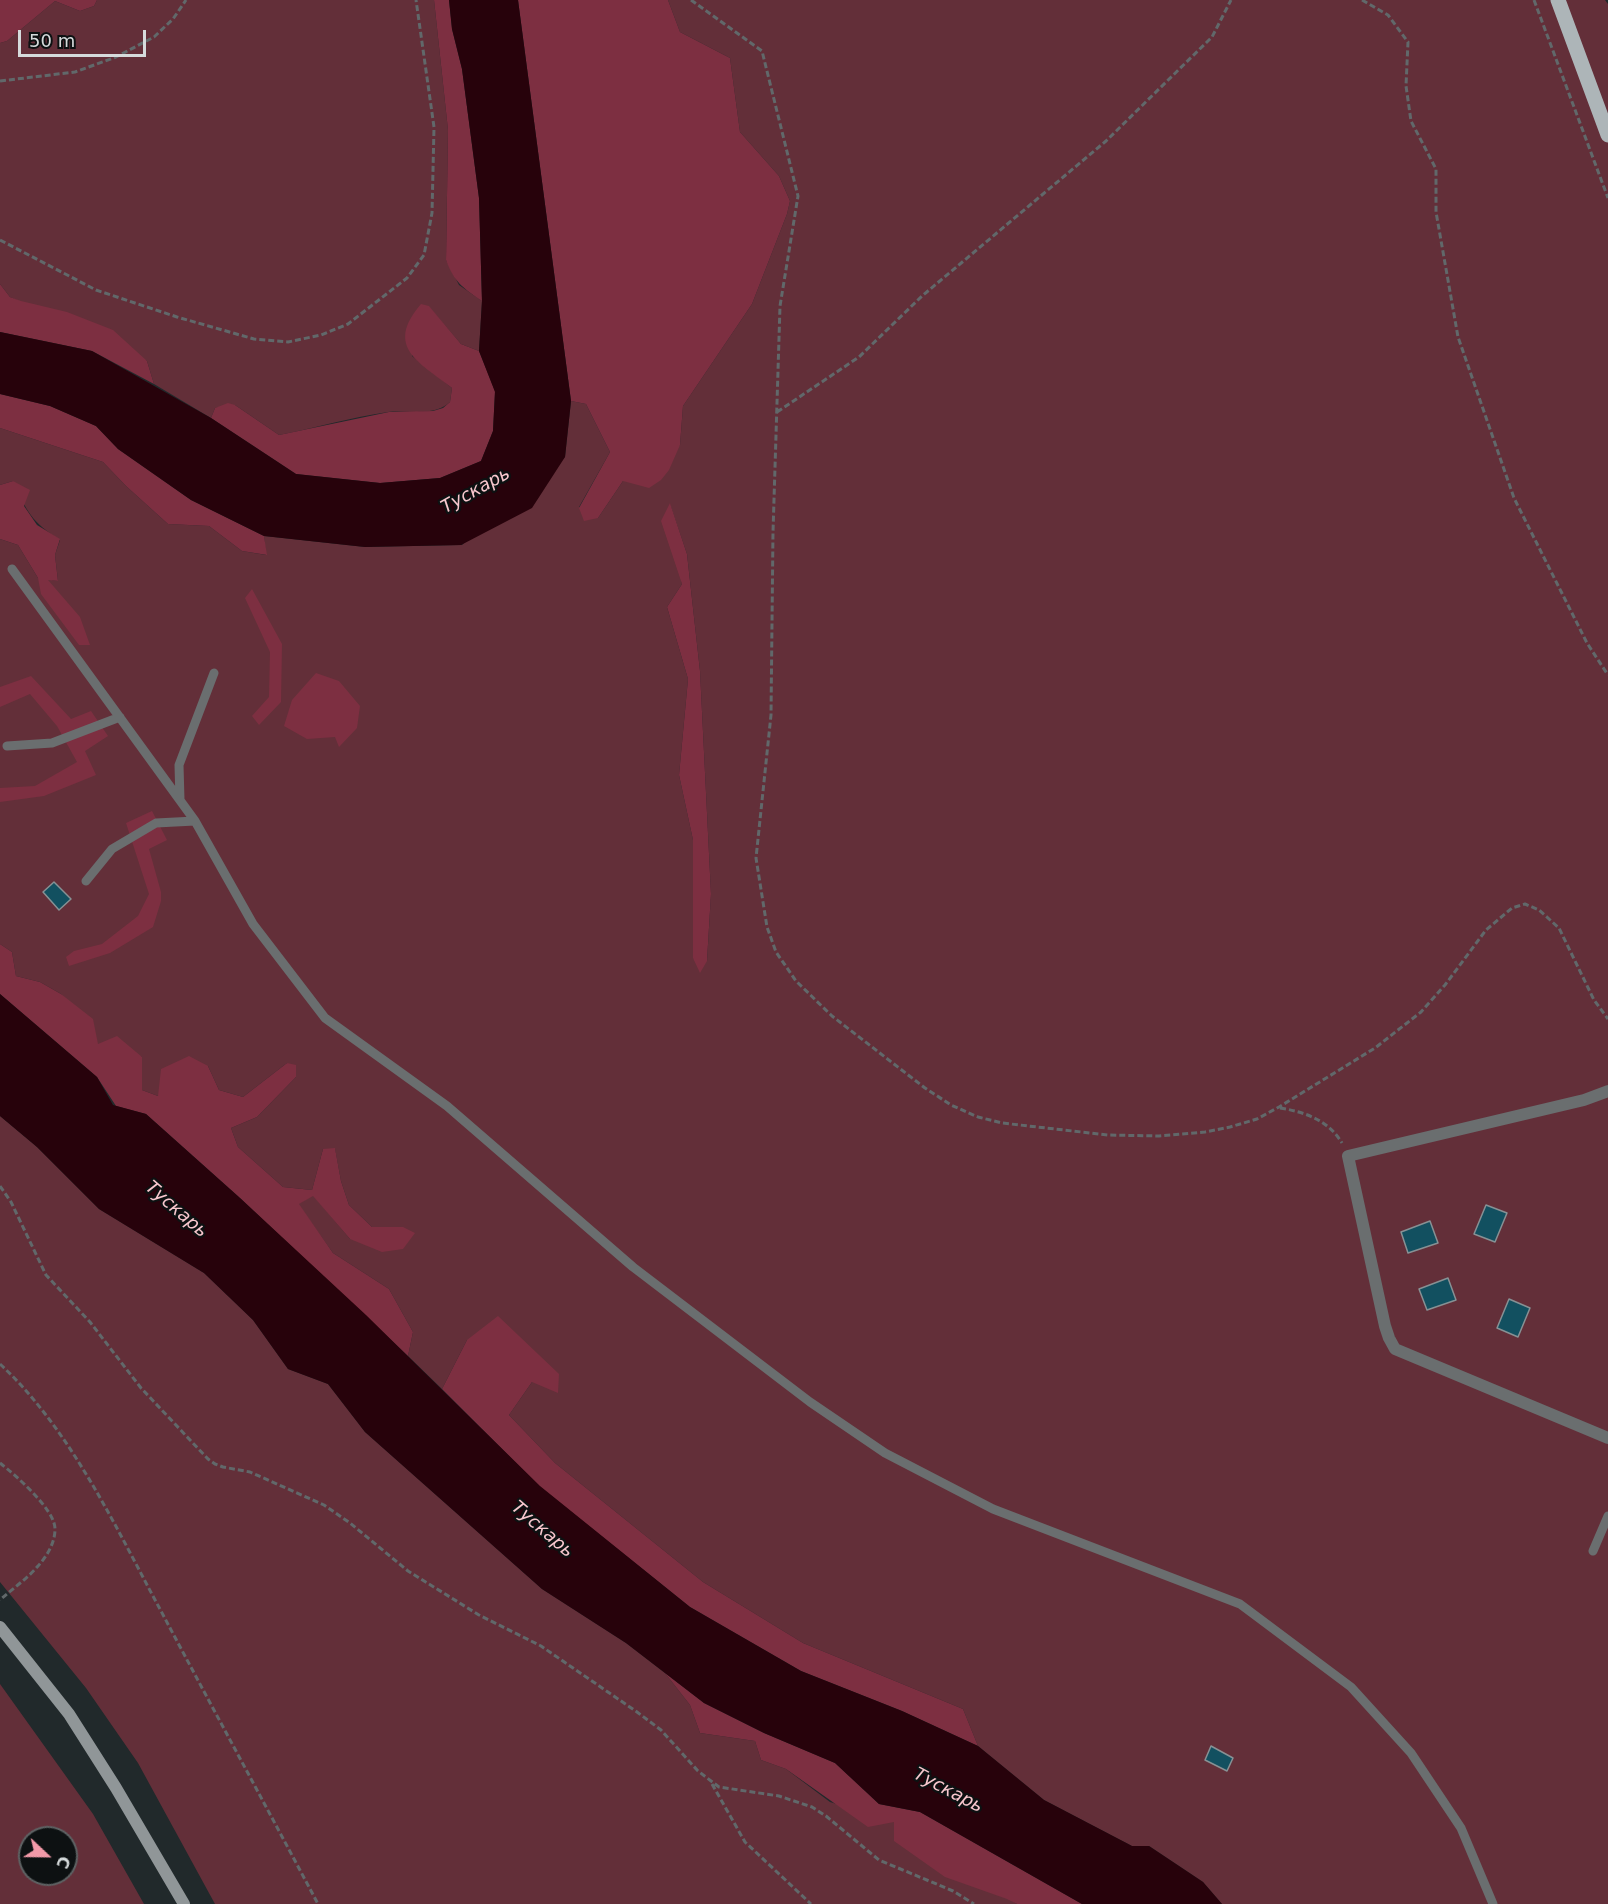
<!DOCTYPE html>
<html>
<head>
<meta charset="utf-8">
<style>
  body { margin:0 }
  #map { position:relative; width:1608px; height:1904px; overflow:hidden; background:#21292b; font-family:"DejaVu Sans",sans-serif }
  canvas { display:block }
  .north { position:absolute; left:18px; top:1826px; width:60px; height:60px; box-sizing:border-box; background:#0d1112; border:2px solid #5d6263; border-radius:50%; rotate:112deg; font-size:16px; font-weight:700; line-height:24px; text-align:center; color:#d6dbdc }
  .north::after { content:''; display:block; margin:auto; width:21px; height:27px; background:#f39aa9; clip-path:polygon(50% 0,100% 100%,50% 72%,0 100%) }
  .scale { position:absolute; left:18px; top:30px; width:128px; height:27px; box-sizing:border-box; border:3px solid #d6dbdc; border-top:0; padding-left:8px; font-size:18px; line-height:21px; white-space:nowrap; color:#d6dbdc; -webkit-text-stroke:4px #0d1112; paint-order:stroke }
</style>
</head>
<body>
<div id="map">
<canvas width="1608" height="1904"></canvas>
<div class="north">С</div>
<div class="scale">50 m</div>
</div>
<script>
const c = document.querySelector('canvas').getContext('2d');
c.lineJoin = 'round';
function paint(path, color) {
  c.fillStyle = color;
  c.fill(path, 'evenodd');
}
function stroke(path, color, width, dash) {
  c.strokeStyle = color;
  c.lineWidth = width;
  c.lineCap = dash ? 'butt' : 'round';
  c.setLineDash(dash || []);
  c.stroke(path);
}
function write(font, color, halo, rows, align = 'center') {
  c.font = font + ' "DejaVu Sans",sans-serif';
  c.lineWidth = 4.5;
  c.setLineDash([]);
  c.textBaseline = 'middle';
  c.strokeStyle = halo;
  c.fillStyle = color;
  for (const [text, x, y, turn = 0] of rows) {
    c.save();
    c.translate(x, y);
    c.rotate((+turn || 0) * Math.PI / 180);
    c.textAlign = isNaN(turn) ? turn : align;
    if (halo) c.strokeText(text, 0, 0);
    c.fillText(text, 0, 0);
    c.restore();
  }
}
paint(new Path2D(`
  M 97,0 L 434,0 L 448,130 L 446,260 L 459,285 L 482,301 L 479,351 L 461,344 L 429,307 L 412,356 L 452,388 L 450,402 C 433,417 409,410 388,412 C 352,417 315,428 279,435 L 235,405 L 215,408 L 211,418 L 154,384 L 147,361 L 10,297 L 0,284 L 0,43 L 7,41 L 55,1 L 80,11 L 94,6 Z
  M 668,0 L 1605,0 L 1608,4 L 1608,1904 L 1222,1904 L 1203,1882 L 1149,1846 L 1132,1846 L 1044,1800 L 978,1746 L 963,1709 L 803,1643 L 703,1582 L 555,1463 L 509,1415 L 532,1382 L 467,1340 L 442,1389 L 408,1356 L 413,1332 L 389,1289 L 333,1253 L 298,1204 L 313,1195 L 350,1239 L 403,1227 L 372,1227 L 349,1205 L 341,1181 L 335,1149 L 323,1149 L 312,1190 L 283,1187 L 238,1147 L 231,1128 L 257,1117 L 296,1077 L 287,1063 L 243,1097 L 219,1090 L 208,1066 L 158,1096 L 142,1090 L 142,1057 L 98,1045 L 61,994 L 40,982 L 16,976 L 12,952 L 0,944 L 0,539 L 18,545 L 38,578 L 58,581 L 55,555 L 60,540 C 31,521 27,512 13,481 L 0,485 L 0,428 L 103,462 L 126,486 L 168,524 L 209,526 L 242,551 L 266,555 L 264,536 L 365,547 L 462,545 L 565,457 L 571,401 L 586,404 L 610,452 L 579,507 L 598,518 L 623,481 L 680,445 L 683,406 L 752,304 L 787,214 L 790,201 L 779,176 L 740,132 L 730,58 L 680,32 ZM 670,504 L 687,554 L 700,671 L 711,894 L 707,961 L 693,958 L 693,840 L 679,775 L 688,679 L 667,607 L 682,584 Z
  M 0,1116 L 37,1147 L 99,1209 L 204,1273 L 253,1320 L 288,1369 L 328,1384 L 365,1432 L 542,1589 L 626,1643 L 665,1673 L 690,1705 L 700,1733 L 755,1741 L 761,1760 L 786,1769 L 830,1802 L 894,1822 L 1017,1904 L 215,1904 L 138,1763 L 86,1688 L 0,1582 Z
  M 0,1684 L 93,1814 L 144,1904 L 0,1904 ZM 30,1838 L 66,1838 L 66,1874 L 30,1874 Z`), '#632f39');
paint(new Path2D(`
  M 0,0 L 97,0 L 94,6 L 80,11 L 55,1 L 7,41 L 0,43 Z
  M 434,0 L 449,0 L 452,29 L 462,69 L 479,198 L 482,301 C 463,288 454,282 446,260 L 448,130 Z
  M 518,0 L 668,0 L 680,32 L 730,58 L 740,132 L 779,176 L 790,201 L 787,214 L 752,304 L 683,406 L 680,445 L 669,470 L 661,480 L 649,488 L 623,481 L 598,518 L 584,521 L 579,508 L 610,452 L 586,404 L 571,401 Z
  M 0,284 L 10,297 L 21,301 L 67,312 L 113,330 L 147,361 L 154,384 L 92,351 L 0,332 Z
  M 421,304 L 429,306 L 461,344 L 479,351 L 495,391 L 493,431 L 481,461 L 440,478 L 380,483 L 296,474 L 211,418 L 215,408 L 228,403 L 235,405 L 279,435 L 389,412 L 433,411 L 443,408 L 450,402 L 452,388 C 419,362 384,347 421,304 Z
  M 0,394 L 50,406 L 96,426 L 118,449 L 191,500 L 264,536 L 267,555 L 242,551 L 209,526 L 168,524 L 126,486 L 103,462 L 0,428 Z
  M 13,481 L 30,490 L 24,506 L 37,525 L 60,539 L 55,555 L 58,581 L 48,580 L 80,617 L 90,645 L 79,645 L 41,594 L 38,578 L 18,545 L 0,539 L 0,485 Z
  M 670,503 L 687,554 L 700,671 L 711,894 L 707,961 L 700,973 L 693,958 L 693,840 L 679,775 L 688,679 L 667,607 L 682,584 L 661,521 Z
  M 252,589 L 282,644 L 281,702 L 259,725 L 252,716 L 269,697 L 270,652 L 245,598 Z
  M 316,673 L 339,681 L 360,706 L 357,728 L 339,747 L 335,737 L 307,739 L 284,726 L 292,700 Z
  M 31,676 L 71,719 L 91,711 L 108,736 L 85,751 L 96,775 L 44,796 L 0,802 L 0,788 L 35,786 L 77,762 L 57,726 L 30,694 L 0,707 L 0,687 Z
  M 152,811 L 167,840 L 149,849 L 161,892 L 161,901 L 153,927 L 110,953 L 69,966 L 66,957 L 74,951 L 102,944 L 138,916 L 149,894 L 126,823 Z
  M 0,944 L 12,952 L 16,976 L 40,982 L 61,994 L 93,1019 L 98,1044 L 117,1036 L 142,1057 L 142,1090 L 158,1096 L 161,1069 L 189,1056 L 208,1066 L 219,1090 L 243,1097 L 287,1063 L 296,1065 L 296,1077 L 257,1117 L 231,1128 L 238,1147 L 283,1187 L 312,1190 L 323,1149 L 335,1148 L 341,1181 L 349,1205 L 372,1227 L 403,1227 L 415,1233 L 403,1249 L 382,1252 L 350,1239 L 313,1196 L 299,1204 L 333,1253 L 389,1289 L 413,1332 L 408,1356 L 240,1198 L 146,1114 L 116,1106 L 97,1077 L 0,994 Z
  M 498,1316 L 559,1374 L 558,1393 L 532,1382 L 509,1415 L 555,1463 L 703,1582 L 803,1643 L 963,1709 L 978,1746 L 902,1711 L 801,1671 L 690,1607 L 540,1487 L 442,1389 L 467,1340 Z
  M 665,1673 L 704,1703 L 764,1733 L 835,1763 L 879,1804 L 920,1812 L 1082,1904 L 1017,1904 L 1007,1899 L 945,1877 L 894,1841 L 894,1822 L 868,1827 L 786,1769 L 761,1760 L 755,1741 L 700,1733 L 690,1705 Z`), '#7d2f41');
paint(new Path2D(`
  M 449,0 L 518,0 L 571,401 L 565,457 L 532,508 L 461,545 L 365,547 L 264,536 L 191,500 L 118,449 L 96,426 L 50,406 L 0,394 L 0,332 L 92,351 L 211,418 L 296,474 L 380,483 L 440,478 L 481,461 L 493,431 L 495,392 L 479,351 L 482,301 L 479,198 L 462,69 L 452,29 Z
  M 0,994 L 97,1077 L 113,1105 L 146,1114 L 240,1198 L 366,1315 L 540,1486 L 690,1607 L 801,1671 L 902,1711 L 978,1746 L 1044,1800 L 1132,1846 L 1149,1846 L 1203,1882 L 1222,1904 L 1082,1904 L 920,1812 L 879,1804 L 835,1763 L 764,1733 L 704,1703 L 626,1643 L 542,1589 L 365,1432 L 328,1384 L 288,1369 L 253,1320 L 204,1273 L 99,1209 L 37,1147 L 0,1116 Z`), '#27020b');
const building = new Path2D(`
  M 54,882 L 71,899 L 59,910 L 43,892 Z
  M 1486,1205 L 1507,1213 L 1495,1242 L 1474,1234 Z
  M 1430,1221 L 1438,1243 L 1408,1253 L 1401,1232 Z
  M 1448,1278 L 1456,1300 L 1427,1310 L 1419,1289 Z
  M 1509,1299 L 1530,1308 L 1518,1337 L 1497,1328 Z
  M 1211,1746 L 1233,1758 L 1227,1771 L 1205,1760 Z`);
paint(building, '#125060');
stroke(building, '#879194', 1.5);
stroke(new Path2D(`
  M 691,0 L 762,51 L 798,196 L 780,306 L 773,532 L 771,715 L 756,858 L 767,927 L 776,952 L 796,981 L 832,1016 L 925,1088 L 951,1105 L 978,1117 L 1002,1123 L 1108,1135 L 1159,1136 L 1205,1132 L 1230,1127 L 1257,1119 L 1279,1107 L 1375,1048 L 1421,1012 L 1445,985 L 1486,930 L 1512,908 L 1525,904 L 1539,910 L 1559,928 L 1594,1000 L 1608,1019
  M 1362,0 L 1388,15 L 1408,42 L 1406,86 L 1411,121 L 1436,169 L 1436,212 L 1458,337 L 1514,498 L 1587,643 L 1608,675
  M 1534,0 L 1608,198
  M 0,81 L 75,72 L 116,57 L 154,37 L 173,19 L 186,0
  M 0,240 L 96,290 L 177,317 L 254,339 L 288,342 L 321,335 L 348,324 L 407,278 L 424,255 L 432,213 L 434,127 L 416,0
  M 777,412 L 859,357 L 922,296 L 1106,141 L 1212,37 L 1231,0
  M 1280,1108 C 1305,1112 1328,1120 1342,1143
  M 0,1186 L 11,1202 L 46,1275 L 90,1322 L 141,1388 L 208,1459 L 215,1464 L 223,1467 L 250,1472 L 324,1505 L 350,1523 L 408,1571 L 479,1615 L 541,1646 L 637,1712 L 661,1730 L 698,1771 L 719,1787 L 779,1796 L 812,1807 L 826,1816 L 879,1860 L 953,1891 L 974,1904
  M 0,1364 C 71,1430 115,1526 161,1611 C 213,1709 266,1806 318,1904
  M 0,1463 C 15,1475 55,1509 55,1529 C 55,1543 47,1556 38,1566 C 27,1579 12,1589 0,1600
  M 712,1784 L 745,1842 L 811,1904`), '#61686a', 3, [6, 3]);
stroke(new Path2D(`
  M 12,569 L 195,821 L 253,924 L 325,1018 L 447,1106 L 633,1267 L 810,1402 L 885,1453 L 993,1509 L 1240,1604 L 1351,1687 L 1411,1753 L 1461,1828 L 1493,1904
  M 7,746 L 52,743 L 120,717
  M 180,800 L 179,765 L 214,673
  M 86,881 L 112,849 L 156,823 L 195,821
  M 1593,1551 L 1608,1516`), '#6a6e6f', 9);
stroke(new Path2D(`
  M 1608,1091 L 1584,1100 L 1348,1156 L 1385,1326 L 1389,1338 L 1395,1349 L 1608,1438`), '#6a6e6f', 12);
stroke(new Path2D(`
  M 0,1627 L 69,1714 L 116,1788 L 184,1904`), '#909698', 12);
stroke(new Path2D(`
  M 1558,0 L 1608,135`), '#adb5b8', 15);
write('italic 18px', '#f8c7ce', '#0d1112', [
  ["Тускарь",476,491,-29],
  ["Тускарь",176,1210,41],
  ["Тускарь",542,1530,41],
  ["Тускарь",948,1791,28]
]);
</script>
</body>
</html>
